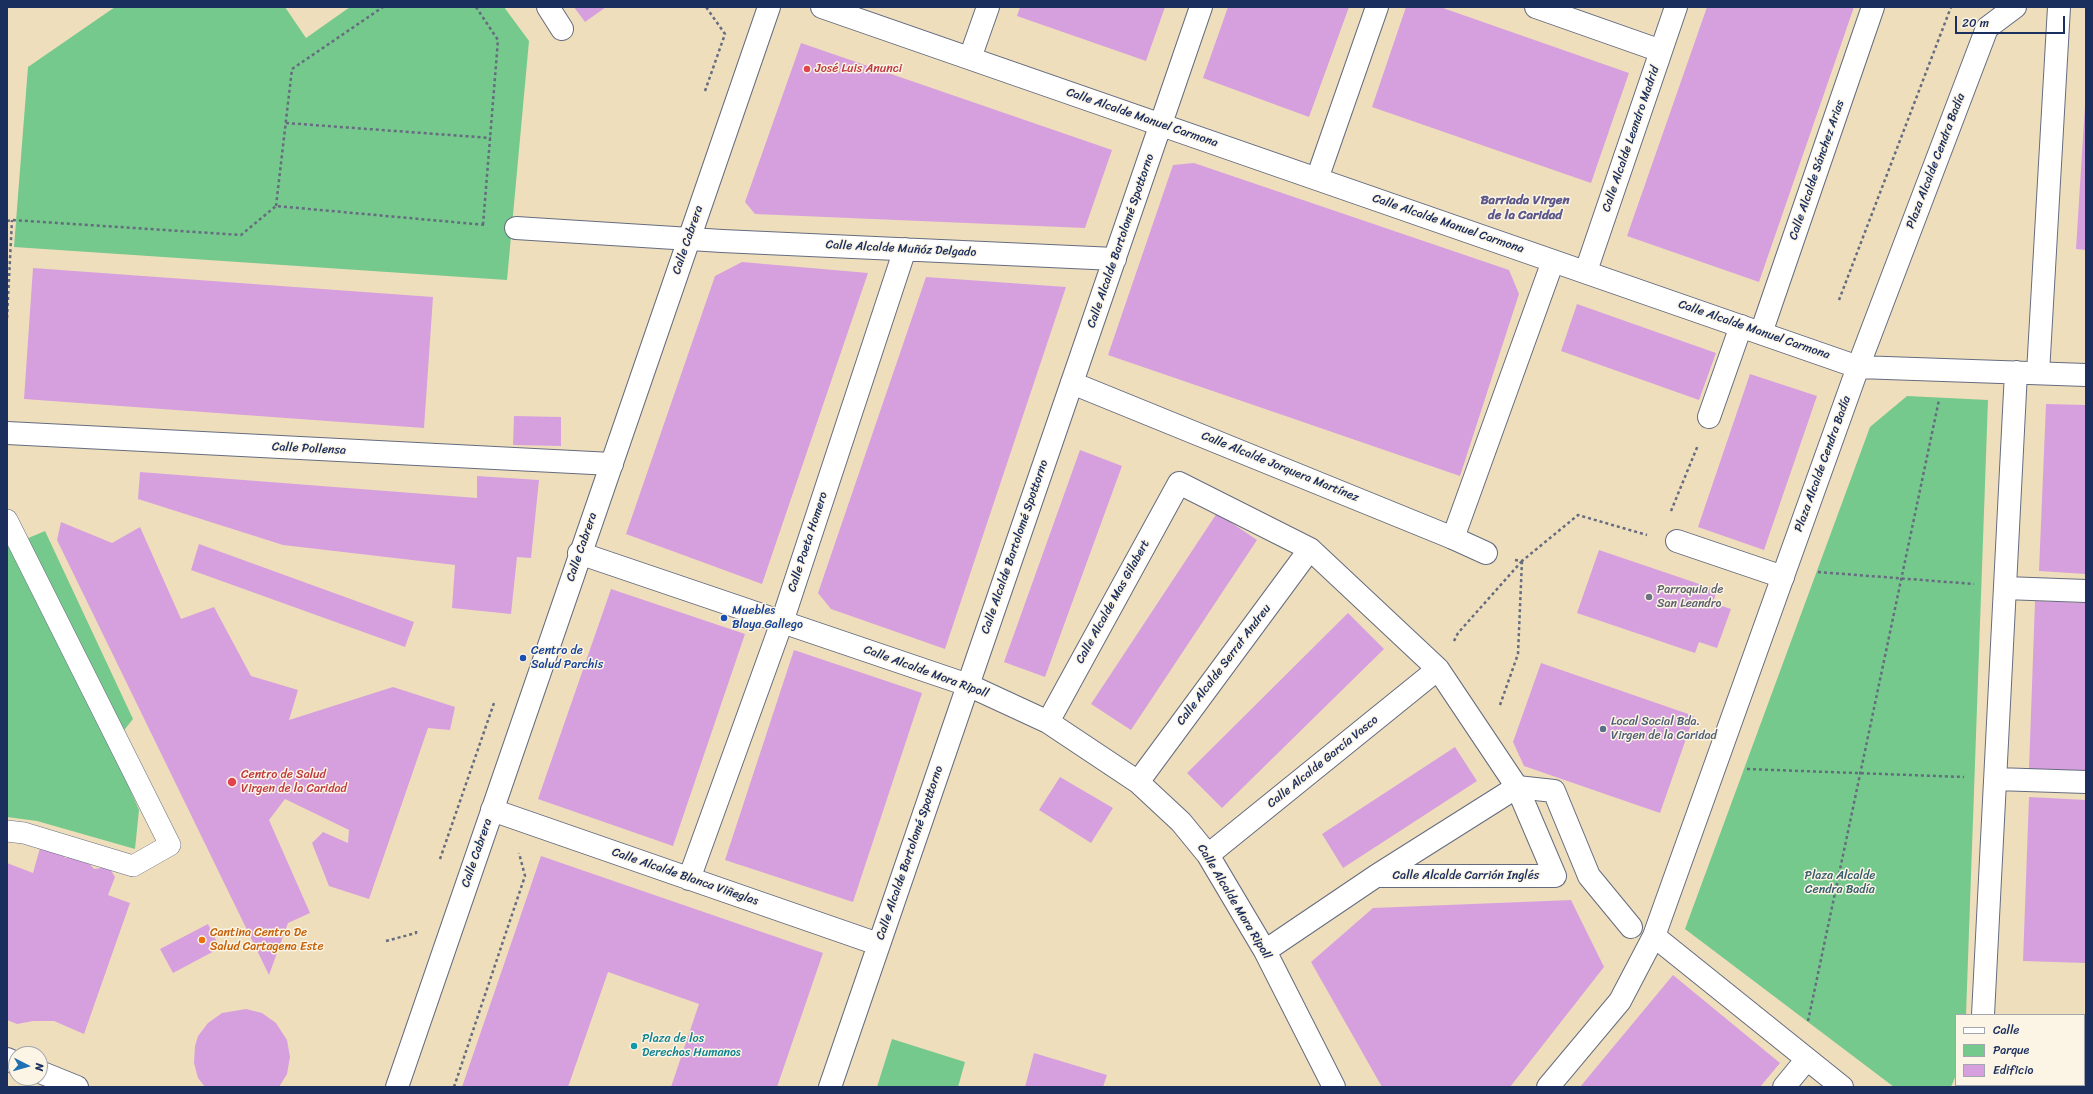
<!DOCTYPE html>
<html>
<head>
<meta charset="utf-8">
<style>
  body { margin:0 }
  #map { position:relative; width:2093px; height:1094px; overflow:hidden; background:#efdebc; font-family:Sriracha,sans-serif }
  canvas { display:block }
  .frame { position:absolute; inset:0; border:8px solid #1b2f5e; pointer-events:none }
  .legend { position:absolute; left:1955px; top:1014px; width:130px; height:72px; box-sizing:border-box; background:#fcf5e5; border:1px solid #a2a6af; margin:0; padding:5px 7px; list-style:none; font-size:12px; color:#1b2f5e }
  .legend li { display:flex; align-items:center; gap:8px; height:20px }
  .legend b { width:20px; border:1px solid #a2a6af }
  .north { position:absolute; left:8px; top:1046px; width:40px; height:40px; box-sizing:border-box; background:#fcf5e5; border:1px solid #a2a6af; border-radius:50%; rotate:96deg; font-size:11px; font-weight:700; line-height:16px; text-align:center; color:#1b2f5e }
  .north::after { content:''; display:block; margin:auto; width:14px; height:18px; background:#1f6fb2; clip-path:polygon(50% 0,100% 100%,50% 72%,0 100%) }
  .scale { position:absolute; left:1955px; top:16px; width:110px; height:18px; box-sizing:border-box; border:2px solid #1b2f5e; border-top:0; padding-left:5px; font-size:12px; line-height:14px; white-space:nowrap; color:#1b2f5e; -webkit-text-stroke:3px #fcf5e5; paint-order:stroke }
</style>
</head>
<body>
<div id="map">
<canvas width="2093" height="1094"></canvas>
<div class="frame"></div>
<ul class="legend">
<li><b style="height:5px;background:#fff"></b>Calle</li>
<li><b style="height:11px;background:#75c98c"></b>Parque</li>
<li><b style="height:11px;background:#d6a0de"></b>Edificio</li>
</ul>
<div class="north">N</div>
<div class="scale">20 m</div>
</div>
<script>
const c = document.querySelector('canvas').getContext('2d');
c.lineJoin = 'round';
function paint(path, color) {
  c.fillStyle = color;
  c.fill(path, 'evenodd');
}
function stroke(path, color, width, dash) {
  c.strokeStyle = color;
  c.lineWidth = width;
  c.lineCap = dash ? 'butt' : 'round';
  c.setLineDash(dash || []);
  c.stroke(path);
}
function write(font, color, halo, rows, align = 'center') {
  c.font = font + ' Sriracha,sans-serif';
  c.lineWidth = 3;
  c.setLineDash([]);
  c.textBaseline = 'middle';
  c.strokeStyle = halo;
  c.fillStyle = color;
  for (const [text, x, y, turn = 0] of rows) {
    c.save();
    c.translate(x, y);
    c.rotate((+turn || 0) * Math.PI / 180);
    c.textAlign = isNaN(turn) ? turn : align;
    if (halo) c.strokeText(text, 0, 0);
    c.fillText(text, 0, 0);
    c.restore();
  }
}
paint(new Path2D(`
  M 115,7 L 285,7 L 306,38 L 350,7 L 504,7 L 529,41 L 507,280 L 14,247 L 28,67 Z
  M 1907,396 L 1988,400 L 1966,1015 L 1956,1015 L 1956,1075 L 1951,1087 L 1894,1087 L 1685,929 L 1870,427 Z
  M 45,531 L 133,719 L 117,739 L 119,764 L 139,810 L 135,849 L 37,821 L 7,817 L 7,547 Z
  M 892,1039 L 965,1062 L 958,1087 L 877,1087 Z`), '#75c98c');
paint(new Path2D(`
  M 2086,1014 L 2086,1087 L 1998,1087 L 1999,1085 L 2084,1085 L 2084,1015 L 2039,1015 Z`), '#60ad78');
paint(new Path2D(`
  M 574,7 L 606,7 L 585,22 Z
  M 1020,7 L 1165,7 L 1146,61 L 1017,16 Z
  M 1228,7 L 1349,7 L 1309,117 L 1203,78 Z
  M 1406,7 L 1440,7 L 1629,73 L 1591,183 L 1372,107 Z
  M 1707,7 L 1854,7 L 1759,282 L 1627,236 Z
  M 801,43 L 1112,150 L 1085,228 L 755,214 L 745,202 Z
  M 2085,105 L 2086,105 L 2086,250 L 2076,249 Z
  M 1194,163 L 1509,270 L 1519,294 L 1460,476 L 1108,355 L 1173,165 Z
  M 742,262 L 868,273 L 762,584 L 626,534 L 715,276 Z
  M 33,268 L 433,297 L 424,428 L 24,399 Z
  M 926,277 L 1066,287 L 945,649 L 831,609 L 818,593 Z
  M 1577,304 L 1716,353 L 1699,400 L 1561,351 Z
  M 1750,374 L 1817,396 L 1764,550 L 1698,527 Z
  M 2046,404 L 2086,405 L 2086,574 L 2039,571 Z
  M 514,416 L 561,417 L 561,446 L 513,445 Z
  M 1080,450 L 1122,466 L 1045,677 L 1004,662 Z
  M 140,472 L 477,498 L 477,476 L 539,480 L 531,558 L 517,557 L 511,614 L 452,608 L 455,565 L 283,545 L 138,499 Z
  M 1217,513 L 1257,540 L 1131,730 L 1091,704 Z
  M 61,522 L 112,543 L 140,527 L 181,619 L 214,607 L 251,676 L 298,690 L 289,720 L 393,687 L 455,707 L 450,730 L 428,728 L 369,899 L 329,886 L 312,843 L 323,832 L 348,843 L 349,830 L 285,799 L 269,820 L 310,913 L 288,923 L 269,975 L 57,540 Z
  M 199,544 L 414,622 L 405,647 L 191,570 Z
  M 1599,550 L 1717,590 L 1713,603 L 1731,609 L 1717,648 L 1699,642 L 1695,653 L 1577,613 Z
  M 611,589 L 745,634 L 673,846 L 538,799 Z
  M 2035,601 L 2086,603 L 2086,771 L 2029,769 Z
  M 1348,613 L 1384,649 L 1222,808 L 1187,773 Z
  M 794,650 L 922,693 L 853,902 L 725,860 Z
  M 1541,663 L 1694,716 L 1660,813 L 1524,766 L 1513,742 Z
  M 1455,747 L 1477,781 L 1343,868 L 1322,834 Z
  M 1060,777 L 1113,808 L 1091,843 L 1039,810 Z
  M 2029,797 L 2086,800 L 2086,963 L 2023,961 Z
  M 58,846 L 65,858 L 82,855 L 94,869 L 109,867 L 115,877 L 108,895 L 130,903 L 84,1034 L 54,1021 L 33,1021 L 17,1024 L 7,1020 L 7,863 L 33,873 L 40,848 Z
  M 541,856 L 823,953 L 777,1087 L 671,1087 L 699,1004 L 608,972 L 568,1087 L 462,1087 Z
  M 1571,900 L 1604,967 L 1510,1087 L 1382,1087 L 1311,962 L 1373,908 Z
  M 208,924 L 220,948 L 173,973 L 160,949 Z
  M 1673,975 L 1780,1063 L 1760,1087 L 1580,1087 Z
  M 246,1009 L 262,1013 L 276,1023 L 287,1040 L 290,1057 L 287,1074 L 279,1087 L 205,1087 L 198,1078 L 194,1063 L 195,1046 L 198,1036 L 208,1023 L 222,1013 Z
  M 1034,1053 L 1107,1075 L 1103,1087 L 1025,1087 Z`), '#d6a0de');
const service = new Path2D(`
  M 7,520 L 170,845 L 133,866 L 24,833 L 7,831`);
const pedestrian = new Path2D(`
  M 1072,383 L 1453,538 L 1486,553
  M 1709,417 L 1741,326
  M 7,433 L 612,464
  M 1677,541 L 1783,577
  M 1517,787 L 1554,791 L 1589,876 L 1631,927`);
const minor = new Path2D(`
  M 548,7 L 562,29
  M 822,7 L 1858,367 L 2086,375
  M 1536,7 L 1661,51
  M 970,58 L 988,7
  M 1317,179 L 1377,7
  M 516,228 L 722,241 L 1115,259
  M 1586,271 L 1676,7
  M 1761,333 L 1873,7
  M 2038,373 L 2059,7
  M 1453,538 L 1553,261
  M 579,553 L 968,685 L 1048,722 L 1138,782 L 1181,822 L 1208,855 L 1265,951 L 1334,1087
  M 2005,588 L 2086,591
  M 1048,722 L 1179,483 L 1310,549 L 1438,669 L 1517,787 L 1555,876 L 1376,876 L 1265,951
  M 1996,779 L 2086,782
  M 1138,782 L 1310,549
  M 492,810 L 878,944
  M 1208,855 L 1438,669
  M 1376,876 L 1517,787
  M 689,879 L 782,622 L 905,249
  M 1654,936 L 1842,1087
  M 1983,1015 L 2016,372
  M 7,1059 L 16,1063
  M 40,1072 L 77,1087
  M 830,1087 L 1201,7
  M 1548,1087 L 1620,1001 L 1654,936 L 1858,367 L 1987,28 L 2015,7
  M 1784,1087 L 1807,1059
  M 1976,1087 L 1977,1085`);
const tertiary = new Path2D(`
  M 397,1087 L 769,7`);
stroke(service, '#656c7f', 22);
stroke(pedestrian, '#656c7f', 24);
stroke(minor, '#656c7f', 24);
stroke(tertiary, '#656c7f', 24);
stroke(new Path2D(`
  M 476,7 L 498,40 L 483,225
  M 705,91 L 725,34 L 706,7
  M 286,123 L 491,138
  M 276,206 L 292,69 L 383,7
  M 7,221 L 12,220 L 241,235 L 276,206 L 486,225
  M 1839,300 L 1951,7
  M 7,318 L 12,220
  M 1671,511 L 1698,445
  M 1515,560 L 1522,561 L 1578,515 L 1647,535
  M 1818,572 L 1974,584
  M 1454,641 L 1458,633 L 1522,561
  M 1500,705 L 1518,654 L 1522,561
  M 1747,769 L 1964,777
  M 440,859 L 494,703
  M 386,941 L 416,933 L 416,930
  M 1808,1021 L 1939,400
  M 454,1087 L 525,876 L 519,853`), '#656c7f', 2.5, [3, 3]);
stroke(service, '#fff', 21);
stroke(pedestrian, '#fff', 22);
stroke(minor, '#fff', 22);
stroke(tertiary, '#fff', 22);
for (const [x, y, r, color] of [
  [807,69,4,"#e0444e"],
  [1649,597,4,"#6b7280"],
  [724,618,4,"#1a4fb4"],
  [523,658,4,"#1a4fb4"],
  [1603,729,4,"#5c6f8a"],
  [232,782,5,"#e0444e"],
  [202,940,4,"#e8710a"],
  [634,1046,4,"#0f9aa8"]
]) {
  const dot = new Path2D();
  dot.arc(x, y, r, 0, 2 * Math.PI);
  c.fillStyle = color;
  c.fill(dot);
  stroke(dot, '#fcf5e5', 1.5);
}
write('12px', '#be3a42', '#fcf5e5', [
  ["José Luis Anunci",815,69],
  ["Centro de Salud",241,775],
  ["Virgen de la Caridad",241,789]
], 'left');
write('12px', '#1b2f5e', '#fcf5e5', [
  ["Calle Alcalde Manuel Carmona",1142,118,19],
  ["Calle Alcalde Leandro Madrid",1631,139,-71],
  ["Plaza Alcalde Cendra Badía",1936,161,-69],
  ["Calle Alcalde Sánchez Arias",1817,170,-71],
  ["Calle Alcalde Manuel Carmona",1448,224,19],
  ["Calle Cabrera",688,240,-71],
  ["Calle Alcalde Bartolomé Spottorno",1121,241,-71],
  ["Calle Alcalde Muñóz Delgado",901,249,3],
  ["Calle Alcalde Manuel Carmona",1754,330,19],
  ["Calle Pollensa",309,449,3],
  ["Plaza Alcalde Cendra Badía",1823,464,-70],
  ["Calle Alcalde Jorquera Martínez",1280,467,22],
  ["Calle Poeta Homero",808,542,-72],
  ["Calle Cabrera",582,547,-71],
  ["Calle Alcalde Bartolomé Spottorno",1015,547,-71],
  ["Calle Alcalde Mas Gilabert",1113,602,-61],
  ["Calle Alcalde Serrat Andreu",1224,665,-53],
  ["Calle Alcalde Mora Ripoll",926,672,20],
  ["Calle Alcalde García Vasco",1323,762,-39],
  ["Calle Cabrera",477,853,-71],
  ["Calle Alcalde Bartolomé Spottorno",910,853,-71],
  ["Calle Alcalde Carrión Inglés",1466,876],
  ["Calle Alcalde Blanca Viñeglas",685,877,19],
  ["Calle Alcalde Mora Ripoll",1234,902,59]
]);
write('12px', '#5b616d', '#fcf5e5', [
  ["Parroquia de",1657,590],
  ["San Leandro",1657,604]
], 'left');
write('12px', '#164399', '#fcf5e5', [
  ["Muebles",732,611],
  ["Blaya Gallego",732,625],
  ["Centro de",531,651],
  ["Salud Parchis",531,665]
], 'left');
write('12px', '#4e5e75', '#fcf5e5', [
  ["Local Social Bda.",1611,722],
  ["Virgen de la Caridad",1611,736]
], 'left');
write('12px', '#365d6c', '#fcf5e5', [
  ["Plaza Alcalde",1840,876],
  ["Cendra Badía",1840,890]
]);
write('12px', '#c56008', '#fcf5e5', [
  ["Cantina Centro De",210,933],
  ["Salud Cartagena Este",210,947]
], 'left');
write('12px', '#0d838f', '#fcf5e5', [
  ["Plaza de los",642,1039],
  ["Derechos Humanos",642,1053]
], 'left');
write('bold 13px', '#5c578b', '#fcf5e5', [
  ["Barriada Virgen",1525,201],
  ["de la Caridad",1525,216]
]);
</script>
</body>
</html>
